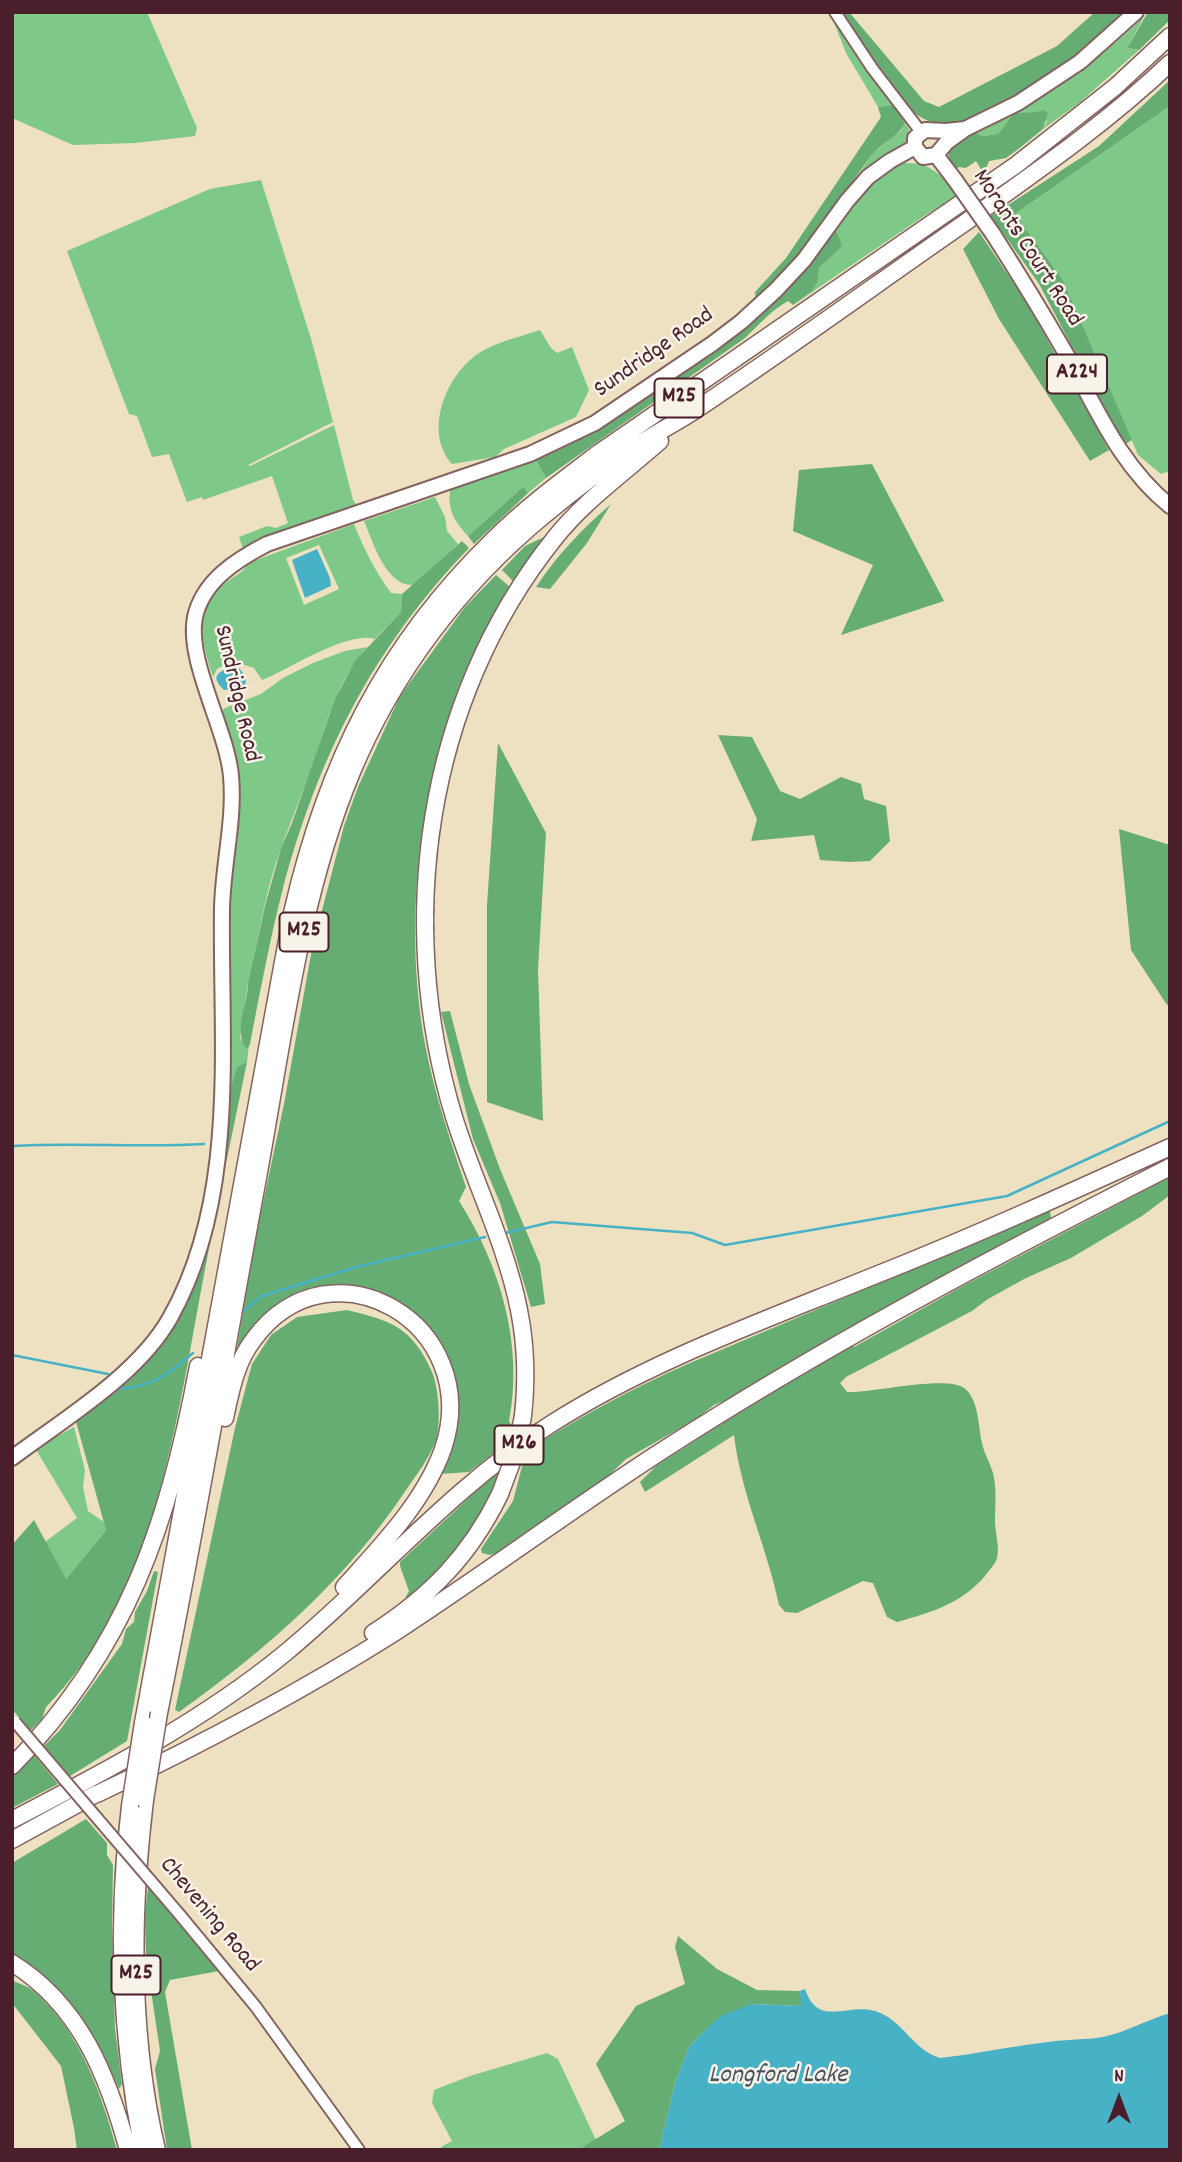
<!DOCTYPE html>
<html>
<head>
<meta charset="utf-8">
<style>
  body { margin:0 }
  #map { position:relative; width:1182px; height:2162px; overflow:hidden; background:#ede1c1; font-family:Dekko,sans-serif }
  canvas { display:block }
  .frame { position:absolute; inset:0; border:14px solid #4a1f2b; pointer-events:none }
  .north { position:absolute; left:1084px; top:2064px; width:70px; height:70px; -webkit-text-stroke:5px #f7f3e8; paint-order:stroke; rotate:0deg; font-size:19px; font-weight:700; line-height:28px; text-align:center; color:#4a1f2b }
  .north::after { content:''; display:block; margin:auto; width:24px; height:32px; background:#4a1f2b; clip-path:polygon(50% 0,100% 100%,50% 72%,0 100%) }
</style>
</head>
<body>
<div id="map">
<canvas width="1182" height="2162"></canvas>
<div class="frame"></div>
<div class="north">N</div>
</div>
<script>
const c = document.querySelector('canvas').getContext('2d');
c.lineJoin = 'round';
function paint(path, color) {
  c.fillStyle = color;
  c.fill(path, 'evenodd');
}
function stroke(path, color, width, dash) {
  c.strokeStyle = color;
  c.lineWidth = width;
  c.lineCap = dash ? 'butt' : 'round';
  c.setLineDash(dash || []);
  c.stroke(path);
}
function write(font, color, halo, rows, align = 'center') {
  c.font = font + ' Dekko,sans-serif';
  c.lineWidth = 5;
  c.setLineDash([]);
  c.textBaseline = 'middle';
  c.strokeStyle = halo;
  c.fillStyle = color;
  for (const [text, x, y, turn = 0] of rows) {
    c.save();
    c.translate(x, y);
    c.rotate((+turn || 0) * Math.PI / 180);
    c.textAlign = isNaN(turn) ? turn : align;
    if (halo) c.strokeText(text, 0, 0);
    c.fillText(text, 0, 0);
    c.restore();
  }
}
paint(new Path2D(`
  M 12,12 L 147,12 L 197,128 L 195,136 L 135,143 L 73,145 L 12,118 Z
  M 830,12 L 865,68 L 893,105 L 878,107 L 846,53 Z
  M 1144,17 L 1127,48 L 1139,50 L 1079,103 L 1043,129 L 1047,121 C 1035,113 1027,110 1014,113 L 998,134 L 983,136 L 975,133 C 1042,98 1089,69 1144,17 Z
  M 1170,106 L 1170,471 L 1161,474 L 1138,455 L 1063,280 L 1015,214 Z
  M 905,123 L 909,129 L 907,143 L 875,161 L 859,174 L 873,153 L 901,131 Z
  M 904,163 C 930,162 943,175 957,196 L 924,216 L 793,305 L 801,298 L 819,268 L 841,246 L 835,228 C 855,204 873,174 904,163 Z
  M 261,180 L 312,342 L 333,422 L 248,465 L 250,466 L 334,425 L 353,500 L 358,507 L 287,530 L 243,549 L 239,537 L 267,526 L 276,528 L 288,523 L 272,476 L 203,500 L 202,497 L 187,502 L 169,454 L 152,457 L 137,416 L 129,414 L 67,251 L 210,189 Z
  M 540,330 L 551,348 L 557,353 L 572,347 L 589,390 L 576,417 L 504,449 L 495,457 L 452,464 C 423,431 446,375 479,353 C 496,342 520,337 540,330 Z
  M 536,460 L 546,478 L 528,493 L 522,488 L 468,536 C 454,521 446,507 451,487 Z
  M 435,497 L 445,517 L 447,531 L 458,544 L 414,585 C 386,587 373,542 364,521 Z
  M 354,524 C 364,549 375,571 391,593 L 402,594 L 401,612 L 375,639 C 348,630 288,670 262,680 L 254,668 L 232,661 L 217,669 L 213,677 C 202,641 192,614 223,585 C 231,577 243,574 248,563 ZM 319,545 L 339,589 L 304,605 L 286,558 Z
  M 368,647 C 337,679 326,726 312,767 C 302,794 291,821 281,848 C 265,891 259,938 248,983 L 240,1038 L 248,1048 L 249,1045 L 247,1062 L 237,1068 L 227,1104 L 230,1034 L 228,914 L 233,851 L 237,824 L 238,772 L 222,711 L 225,708 L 261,694 L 283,678 L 313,663 L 345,651 Z
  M 74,1427 L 85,1470 L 83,1487 L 88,1511 L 104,1522 L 106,1530 L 65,1580 L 45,1542 L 77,1518 L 35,1448 Z
  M 547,2053 L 558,2059 L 596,2140 L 578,2150 L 443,2150 L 441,2147 L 452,2141 L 432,2103 L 434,2090 L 470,2076 Z`), '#7ec987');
paint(new Path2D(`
  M 839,12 L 849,12 L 924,101 L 939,107 L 1057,46 L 1095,12 L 1127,12 C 1083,50 1050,78 999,105 C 982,113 962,125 942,124 C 931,124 922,118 913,112 Z
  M 1148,12 L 1170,12 L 1170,20 L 1139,50 L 1127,48 Z
  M 1170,80 L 1170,106 L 1015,214 L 1063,280 L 1132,440 L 1124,445 L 1039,284 L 991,216 L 1099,146 Z
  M 893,105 L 905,123 C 898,138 881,143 871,156 C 834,206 803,259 756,300 L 755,292 L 786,258 L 881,117 L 878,107 Z
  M 1043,110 L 1048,113 L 1043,129 L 1021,147 L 1006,158 L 989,161 L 984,174 L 976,161 L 966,168 L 959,167 L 955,170 C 940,147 953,140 975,133 L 983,136 L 998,134 L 1014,113 C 1024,111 1033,114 1043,110 Z
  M 835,228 L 842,246 L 819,268 L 817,282 L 812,291 L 793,305 L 788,301 C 770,311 759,325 745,338 L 546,478 L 536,460 L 537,456 L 564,446 L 636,404 L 733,336 Z
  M 979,232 L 1025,300 L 1109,450 L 1090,461 L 999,319 L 963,249 Z
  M 872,464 L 944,601 L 841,635 L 873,565 L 793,531 L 799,470 Z
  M 523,487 L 528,493 L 474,544 L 468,536 Z
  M 611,504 L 587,543 L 550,589 L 536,587 C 557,555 582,529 611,504 Z
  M 544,537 L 515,583 L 502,570 L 525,546 Z
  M 462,541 L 469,548 C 373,648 319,755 283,888 C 270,939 260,992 250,1044 L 248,1048 L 245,1047 C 234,1028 248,1004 248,983 L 265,906 L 281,848 L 292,823 L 335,699 L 355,661 L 401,612 L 402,594 Z
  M 496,575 L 511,588 C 499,610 485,631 475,653 C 420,773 402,914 425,1044 C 434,1092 450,1140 466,1187 L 459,1201 C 500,1265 524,1345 509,1421 L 513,1428 L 508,1442 L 469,1472 L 440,1474 C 452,1446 462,1417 457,1386 C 447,1316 373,1272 306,1293 C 286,1299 266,1312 253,1328 C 247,1335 244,1343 237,1348 L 255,1241 L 284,1104 L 312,949 L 344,826 L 358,787 L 400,696 L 465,607 Z
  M 718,735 L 752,737 L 780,791 L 800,799 L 841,777 L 861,784 L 864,799 L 886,806 L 890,841 L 870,861 L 849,862 L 820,860 L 814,835 L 751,841 L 757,819 Z
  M 498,743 L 546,833 L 538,969 L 543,1121 L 487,1102 L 487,905 Z
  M 1119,829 L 1170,845 L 1170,1005 L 1167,1005 L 1131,950 Z
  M 450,1011 L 469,1084 L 500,1169 L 540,1264 L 545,1304 L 531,1307 L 500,1203 L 473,1139 L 441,1012 Z
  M 247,1062 C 231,1140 214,1218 200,1296 C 174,1437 151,1601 46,1707 L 42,1719 L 30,1731 L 12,1709 L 12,1545 L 34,1520 L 66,1579 L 106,1530 L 75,1418 L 131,1379 L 166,1339 L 187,1296 L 232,1084 L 237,1067 Z
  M 1170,1177 L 1170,1195 L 1142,1216 L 1071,1258 L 1026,1278 L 988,1299 L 972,1311 L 846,1377 L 840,1383 L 847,1392 C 873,1393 945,1375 964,1388 C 979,1399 978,1426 982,1443 C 984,1453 990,1463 993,1473 C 997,1489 995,1505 995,1521 C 995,1533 1000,1547 997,1558 C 995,1565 989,1570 985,1576 C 961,1604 932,1612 897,1622 L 887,1617 L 873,1583 L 863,1581 L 797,1613 L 785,1612 L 779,1605 C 767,1547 741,1494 734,1435 L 645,1492 L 640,1482 L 656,1466 L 729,1419 L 724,1401 L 714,1405 L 696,1419 L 626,1459 L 600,1484 L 500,1552 L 490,1555 L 482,1553 L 481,1549 L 513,1501 L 526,1451 C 579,1417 633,1388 690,1363 L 1050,1211 L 1051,1218 L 1042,1224 L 843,1333 L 854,1347 L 961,1287 Z
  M 347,1310 C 392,1321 412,1327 432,1372 C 439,1388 441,1424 436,1440 C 429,1459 417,1474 406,1490 C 347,1579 266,1650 179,1712 L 175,1710 L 235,1428 L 252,1364 L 271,1335 L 297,1317 Z
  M 500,1469 L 483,1512 L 452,1559 L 401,1606 L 409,1591 L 400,1566 L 400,1562 Z
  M 154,1571 L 158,1572 L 127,1741 L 70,1776 L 44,1746 L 60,1730 L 122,1644 L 126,1629 L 134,1622 L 135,1612 L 147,1591 Z
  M 34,1755 L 58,1784 L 12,1808 L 12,1776 Z
  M 86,1819 L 107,1843 L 107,1855 L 113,1865 L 112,1924 L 115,2029 L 122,2084 L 119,2089 C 95,2030 67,1988 12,1953 L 12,1863 Z
  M 148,1887 L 219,1971 L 170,1980 L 165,1992 L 192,2150 L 167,2150 L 155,2069 L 160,2051 L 146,1957 L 145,1914 Z
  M 678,1936 L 717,1969 L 757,1990 L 800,1991 L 802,2006 L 751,2004 L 705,2030 L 689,2047 L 676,2080 L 659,2150 L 578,2150 L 625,2121 L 596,2064 L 636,2006 L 685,1984 L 675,1947 Z
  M 12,1980 C 20,1984 30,1987 36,1993 C 81,2034 101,2093 117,2150 L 77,2150 L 74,2128 L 61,2066 L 12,2003 Z`), '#66ad74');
paint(new Path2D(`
  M 317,549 L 330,578 L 331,586 L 305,598 L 292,560 Z
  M 232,666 L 239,668 L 246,677 L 245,687 L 224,690 C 210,676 217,673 232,666 Z
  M 805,1989 C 818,2028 847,2003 875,2011 C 902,2019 913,2050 940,2058 C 976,2054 1012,2046 1048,2042 C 1067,2039 1085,2040 1103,2037 C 1126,2032 1147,2020 1170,2013 L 1170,2150 L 659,2150 L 676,2080 L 689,2047 L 705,2030 L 721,2016 L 751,2004 L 801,2006 L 800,1991 Z`), '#47b1c6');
stroke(new Path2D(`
  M 12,1146 C 76,1142 140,1148 204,1144
  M 505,1233 L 552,1222 L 692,1233 L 725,1245 L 1007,1196 L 1170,1121
  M 240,1314 L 262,1296 L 356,1267 L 485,1237
  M 12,1355 L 108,1374 L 111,1377
  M 118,1384 L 123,1389 C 156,1384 169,1374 193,1353`), '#47b1c6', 2.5);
const minor = new Path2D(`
  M 835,12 L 872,68 L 921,132
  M 180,1915 L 256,2007 L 359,2150`);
const major = new Path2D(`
  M 965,129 L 946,131 L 925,130 L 915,138 L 915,147 L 923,157 L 936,155 L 947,142 L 965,129 L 1018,103 L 1080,62 L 1136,12
  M 936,155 L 955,180
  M 993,234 C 1018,273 1042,312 1065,352 C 1096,407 1120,466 1170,506
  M 12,1458 C 64,1419 138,1375 170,1318 C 239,1195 220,1043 222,908 C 223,864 235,820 231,776 C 227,730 186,660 195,617 C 203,581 236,560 267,544 L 530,454 L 595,423 L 712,344 L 741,322 L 776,290 L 804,260 L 847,201 L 868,177 L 890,161 L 915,147`);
const highway = new Path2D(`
  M 523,1416 C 527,1380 526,1345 519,1310 C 506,1244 474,1182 454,1117 C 395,923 425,701 554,539 C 584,501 624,473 660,441
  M 225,1418 C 231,1390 236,1362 254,1339 C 331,1235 485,1324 443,1449 C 424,1502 381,1546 344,1587
  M 373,1633 C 430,1596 470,1556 500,1494
  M 159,1713 C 194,1540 223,1367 255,1194 C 281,1056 298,901 352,772 C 393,673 460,585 542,517 C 571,493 601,470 632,449 C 652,435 674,424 694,411 C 786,350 875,285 966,222 C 1036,172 1107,123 1170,63
  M 143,1723 L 292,913 C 326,765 384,646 493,540 C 526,507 563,480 600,452 L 1016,165 L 1115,87 L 1170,36
  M 12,1766 C 127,1649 169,1523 198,1366
  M 97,1794 C 198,1746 299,1693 394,1633 C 483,1575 568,1512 657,1454 C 822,1347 995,1256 1170,1167
  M 145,1800 C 131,1916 130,2036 157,2150
  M 130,1806 C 116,1921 120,2036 143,2150
  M 12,1820 C 106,1771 202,1721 284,1654 C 375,1579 450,1488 551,1424 C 650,1361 763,1321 871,1277 C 972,1237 1071,1192 1170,1147
  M 12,1840 L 96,1794
  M 12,1963 C 80,2005 108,2076 128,2150`);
stroke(minor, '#836360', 14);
stroke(major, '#836360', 18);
stroke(highway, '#836360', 19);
stroke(minor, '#fff', 10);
stroke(major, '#fff', 14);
stroke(highway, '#fff', 16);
const minorBridge = new Path2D(`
  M 15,1722 L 180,1915`);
const majorBridge = new Path2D(`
  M 955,180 L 993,234`);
const highwayBridge = new Path2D(`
  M 500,1494 L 515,1454 L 523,1416
  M 145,1800 L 159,1713
  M 130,1806 L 143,1723`);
stroke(minorBridge, '#836360', 14, []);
stroke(majorBridge, '#836360', 18, []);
stroke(highwayBridge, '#836360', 19, []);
stroke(minorBridge, '#fff', 10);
stroke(majorBridge, '#fff', 14);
stroke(highwayBridge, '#fff', 16);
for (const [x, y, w] of [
  [1077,374,60],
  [679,398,49],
  [304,932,49],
  [519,1445,49],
  [136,1975,49]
]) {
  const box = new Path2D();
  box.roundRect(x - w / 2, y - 19.5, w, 39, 5);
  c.fillStyle = '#f7f3e8';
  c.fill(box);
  stroke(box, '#4a1f2b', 2);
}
write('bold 23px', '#4a1f2b', null, [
  ["A224",1077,374],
  ["M25",679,398],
  ["M25",304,932],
  ["M26",519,1445],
  ["M25",136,1975]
]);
write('24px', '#4a1f2b', '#f7f3e8', [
  ["Morants Court Road",1026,249,57],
  ["Sundridge Road",655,354,-35],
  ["Sundridge Road",235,694,77],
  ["Chevening Road",208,1916,50]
]);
write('italic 26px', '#495261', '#f7f3e8', [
  ["Longford Lake",778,2077]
]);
</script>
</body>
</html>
